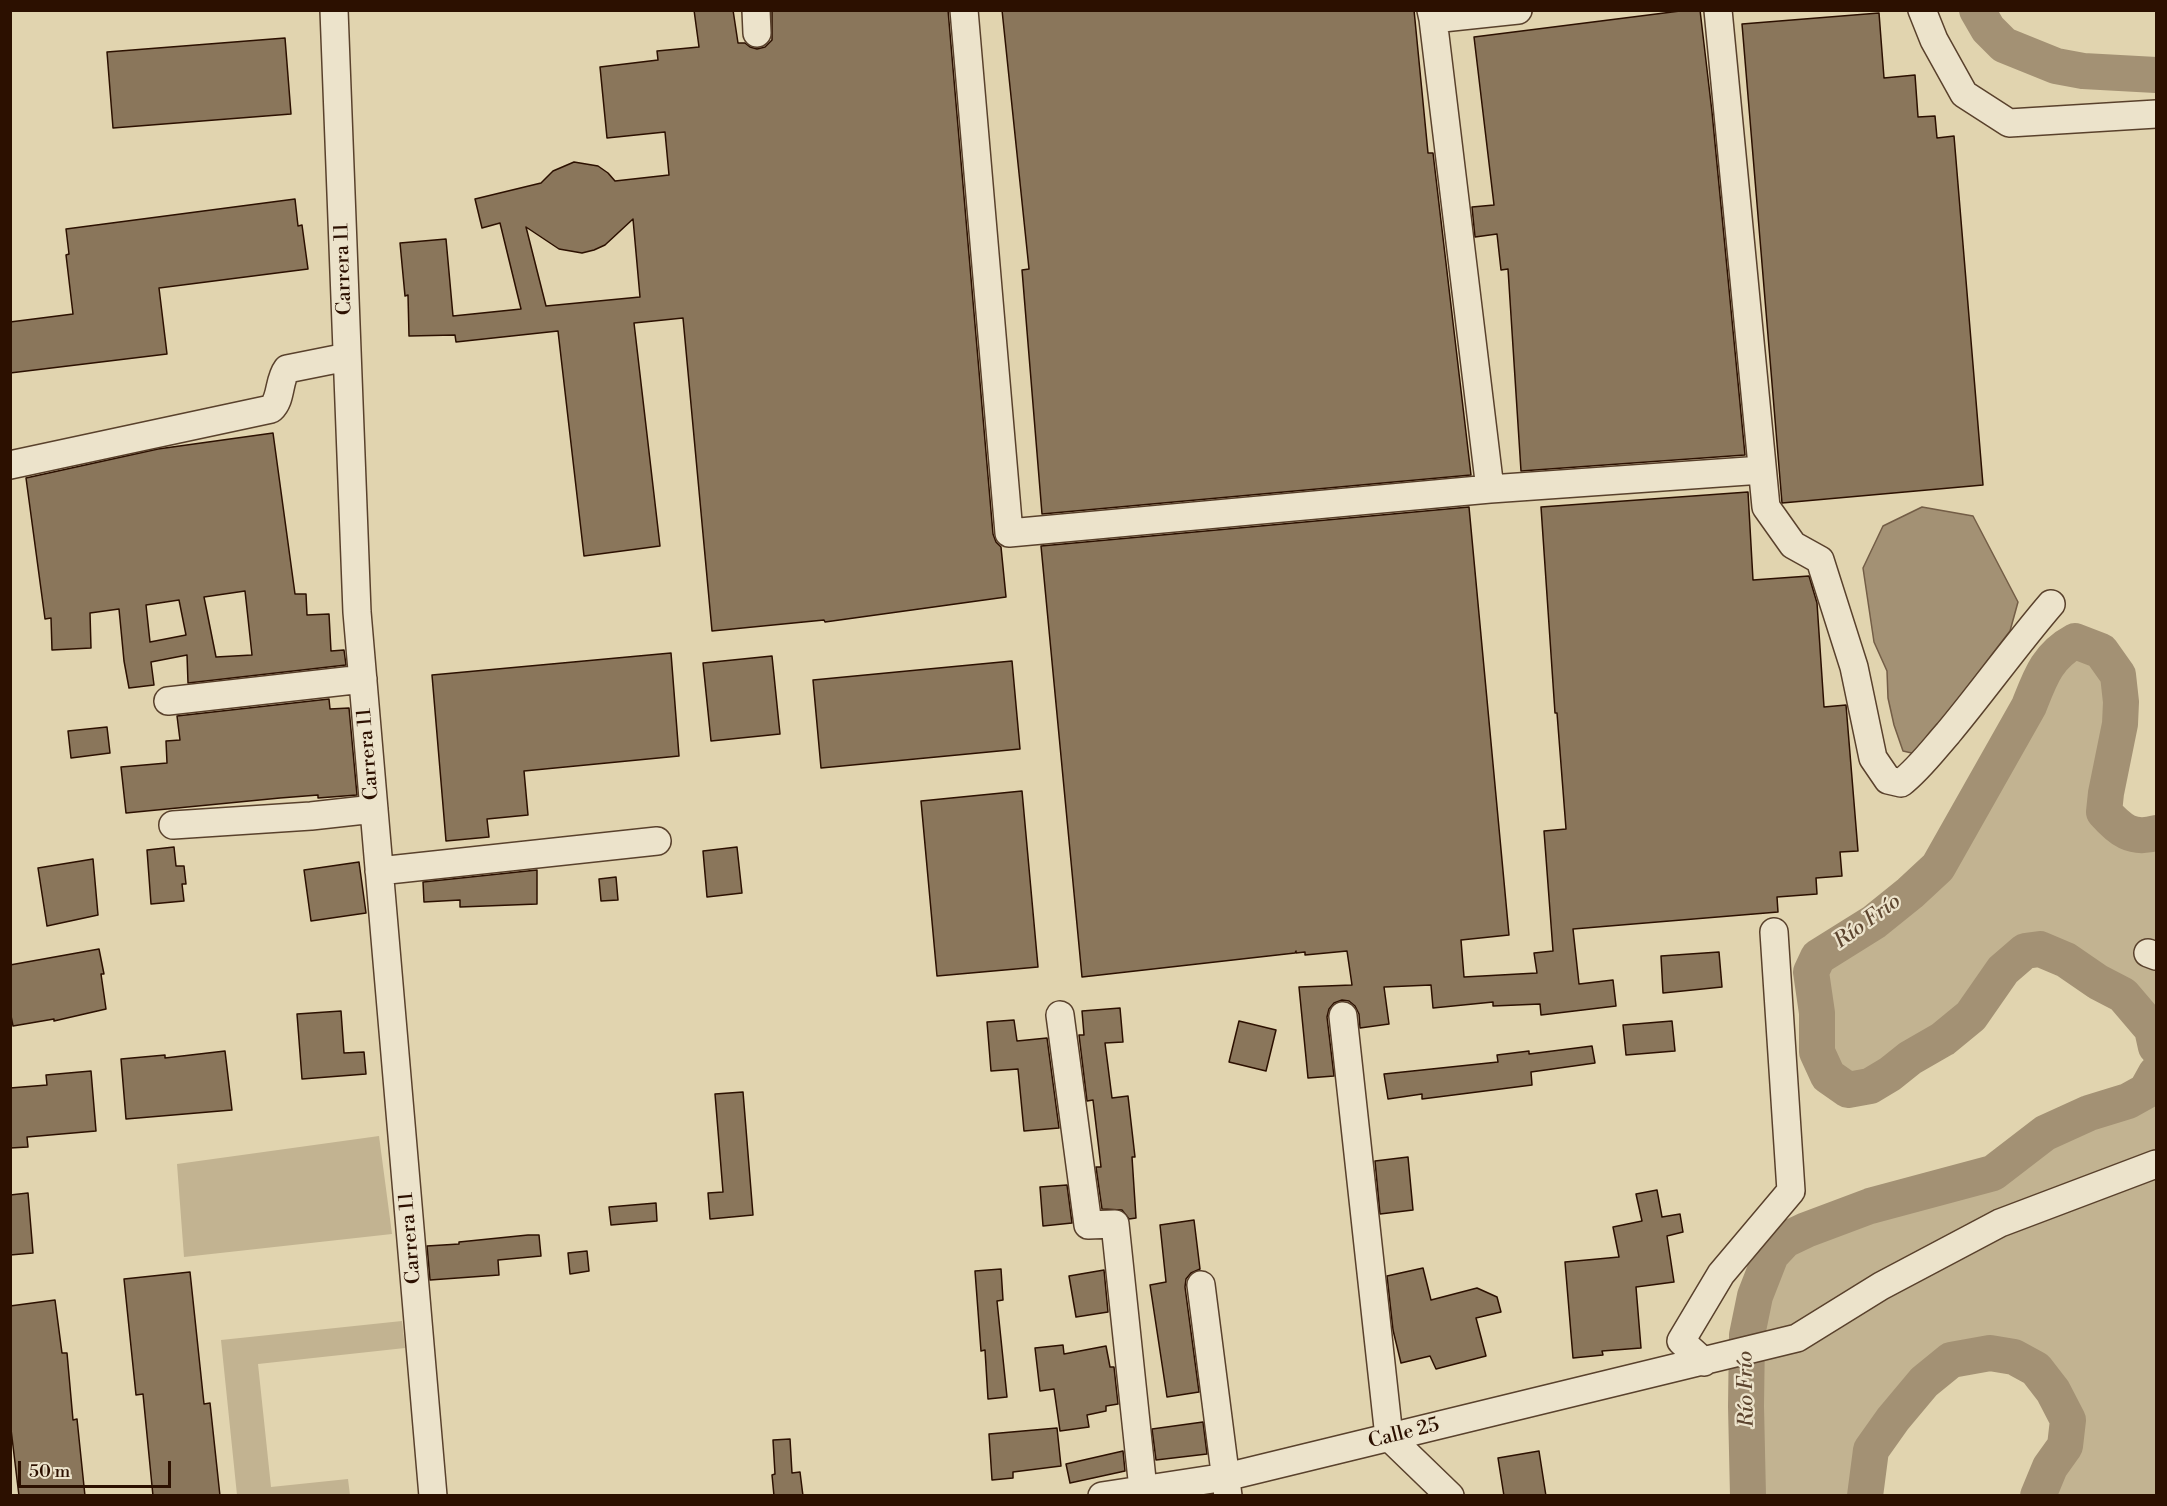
<!DOCTYPE html>
<html>
<head>
<meta charset="utf-8">
<style>
  body { margin:0 }
  #map { position:relative; width:2167px; height:1506px; overflow:hidden; background:#e1d4af; font-family:"Libre Bodoni",serif }
  canvas { display:block }
  .frame { position:absolute; inset:0; border:12px solid #2c1000; pointer-events:none }
  .scale { position:absolute; left:18px; top:1461px; width:153px; height:27px; box-sizing:border-box; border:3px solid #2c1000; border-top:0; padding-left:8px; font-size:18px; line-height:21px; white-space:nowrap; color:#2c1000; -webkit-text-stroke:4px #ece3cb; paint-order:stroke }
</style>
</head>
<body>
<div id="map">
<canvas width="2167" height="1506"></canvas>
<div class="frame"></div>
<div class="scale">50 m</div>
</div>
<script>
const c = document.querySelector('canvas').getContext('2d');
c.lineJoin = 'round';
function paint(path, color) {
  c.fillStyle = color;
  c.fill(path, 'evenodd');
}
function stroke(path, color, width, dash) {
  c.strokeStyle = color;
  c.lineWidth = width;
  c.lineCap = dash ? 'butt' : 'round';
  c.setLineDash(dash || []);
  c.stroke(path);
}
function write(font, color, halo, rows, align = 'center') {
  c.font = font + ' "Libre Bodoni",serif';
  c.lineWidth = 4.5;
  c.setLineDash([]);
  c.textBaseline = 'middle';
  c.strokeStyle = halo;
  c.fillStyle = color;
  for (const [text, x, y, turn = 0] of rows) {
    c.save();
    c.translate(x, y);
    c.rotate((+turn || 0) * Math.PI / 180);
    c.textAlign = isNaN(turn) ? turn : align;
    if (halo) c.strokeText(text, 0, 0);
    c.fillText(text, 0, 0);
    c.restore();
  }
}
paint(new Path2D(`
  M 2075,641 L 2101,651 L 2118,675 L 2121,702 L 2120,724 L 2106,793 L 2104,812 C 2120,830 2132,840 2156,833 L 2156,1047 L 2152,1029 L 2123,995 L 2098,982 L 2066,960 L 2040,949 L 2025,951 L 2003,970 L 1971,1016 L 1943,1039 L 1910,1058 L 1890,1074 L 1870,1086 L 1848,1090 L 1828,1076 L 1817,1052 L 1817,1013 L 1811,972 L 1818,957 L 1874,922 L 1910,893 L 1938,867 L 2029,706 C 2040,678 2047,656 2075,641 Z
  M 2156,1073 L 2156,1495 L 2038,1495 L 2050,1467 L 2065,1446 L 2068,1420 L 2053,1391 L 2036,1369 L 2014,1357 L 1990,1353 L 1951,1360 L 1924,1382 L 1893,1419 L 1871,1450 L 1865,1495 L 1748,1496 L 1746,1406 L 1747,1335 L 1755,1296 L 1771,1255 L 1785,1240 L 1806,1230 L 1870,1206 L 1993,1173 L 2045,1133 L 2089,1113 L 2128,1101 L 2146,1091 Z
  M 379,1136 L 392,1234 L 184,1257 L 177,1164 Z
  M 402,1321 L 405,1348 L 258,1364 L 271,1487 L 348,1479 L 350,1495 L 237,1495 L 221,1340 Z`), '#c2b391');
const water = new Path2D(`
  M 1922,507 L 1973,516 L 2018,602 L 2010,631 L 1916,754 L 1903,751 L 1894,725 L 1888,698 L 1887,671 L 1874,642 L 1863,568 L 1883,526 Z`);
paint(water, '#a39174');
stroke(water, '#735d46', 1.5);
stroke(new Path2D(`
  M 1977,10 L 1988,29 L 2004,45 L 2056,66 L 2083,71 L 2156,75
  M 2156,833 C 2132,840 2120,830 2104,812 L 2106,793 L 2120,724 L 2121,702 L 2118,675 L 2101,651 L 2075,641 C 2047,656 2040,678 2029,706 L 1938,867 L 1910,893 L 1874,922 L 1818,957 L 1811,972 L 1817,1013 L 1817,1052 L 1828,1076 L 1848,1090 L 1870,1086 L 1890,1074 L 1910,1058 L 1943,1039 L 1971,1016 L 2003,970 L 2025,951 L 2040,949 L 2066,960 L 2098,982 L 2123,995 L 2152,1029 L 2156,1047
  M 1748,1496 L 1746,1406 L 1747,1335 L 1755,1296 L 1771,1255 L 1785,1240 L 1806,1230 L 1870,1206 L 1993,1173 L 2045,1133 L 2089,1113 L 2128,1101 L 2146,1091 L 2156,1073
  M 1865,1496 L 1871,1450 L 1893,1419 L 1924,1382 L 1951,1360 L 1990,1353 L 2014,1357 L 2036,1369 L 2053,1391 L 2068,1420 L 2065,1446 L 2050,1467 L 2038,1496`), '#a39174', 36);
const building = new Path2D(`
  M 694,10 L 733,10 L 738,43 L 745,43 L 750,47 L 757,49 L 765,47 L 772,40 L 772,10 L 948,10 L 993,534 L 996,542 L 1001,547 L 1006,597 L 825,622 L 824,620 L 712,631 L 683,318 L 634,323 L 660,546 L 584,556 L 558,331 L 456,342 L 455,335 L 409,336 L 408,295 L 405,296 L 400,243 L 446,239 L 453,316 L 521,309 L 500,223 L 482,228 L 475,199 L 541,183 L 553,171 L 574,162 L 598,166 L 608,173 L 615,181 L 669,175 L 665,132 L 607,138 L 600,67 L 658,60 L 657,51 L 699,47 ZM 633,219 L 640,297 L 546,306 L 526,227 L 559,249 L 582,253 L 594,250 L 605,245 Z
  M 1002,10 L 1414,10 L 1428,153 L 1433,153 L 1471,475 L 1042,514 L 1022,270 L 1029,269 Z
  M 1688,10 L 1700,10 L 1712,112 L 1745,455 L 1521,471 L 1508,269 L 1501,270 L 1497,234 L 1475,237 L 1472,207 L 1494,205 L 1474,37 Z
  M 1879,13 L 1884,78 L 1915,75 L 1918,117 L 1935,116 L 1937,138 L 1954,136 L 1983,485 L 1782,503 L 1742,24 Z
  M 285,38 L 291,114 L 113,128 L 107,52 Z
  M 295,199 L 298,226 L 302,225 L 308,269 L 159,288 L 167,354 L 10,373 L 10,322 L 73,314 L 66,255 L 69,254 L 66,229 Z
  M 273,433 L 295,594 L 306,594 L 307,615 L 329,614 L 331,651 L 344,650 L 346,665 L 188,683 L 187,655 L 151,662 L 154,685 L 129,688 L 124,661 L 119,609 L 90,613 L 91,648 L 52,650 L 51,618 L 45,619 L 26,478 L 158,449 ZM 245,591 L 252,655 L 216,657 L 204,597 ZM 179,600 L 186,635 L 150,642 L 146,605 Z
  M 1748,492 L 1753,580 L 1809,576 L 1817,603 L 1824,707 L 1846,705 L 1858,851 L 1840,852 L 1842,876 L 1816,878 L 1817,894 L 1777,897 L 1778,912 L 1573,929 L 1579,984 L 1613,980 L 1616,1006 L 1541,1015 L 1540,1004 L 1493,1006 L 1493,1002 L 1433,1008 L 1431,985 L 1384,987 L 1389,1024 L 1360,1028 L 1359,1014 L 1355,1006 L 1349,1001 L 1342,1000 L 1334,1003 L 1329,1009 L 1327,1017 L 1334,1076 L 1308,1078 L 1299,987 L 1352,985 L 1347,951 L 1305,955 L 1305,952 L 1296,953 L 1296,951 L 1295,953 L 1082,977 L 1041,546 L 1469,507 L 1509,935 L 1461,940 L 1464,977 L 1537,973 L 1534,953 L 1553,951 L 1544,831 L 1566,829 L 1557,713 L 1555,713 L 1541,507 Z
  M 671,653 L 679,756 L 524,771 L 528,815 L 487,819 L 489,837 L 446,841 L 432,675 Z
  M 772,656 L 780,734 L 711,741 L 703,663 Z
  M 1012,661 L 1020,749 L 821,768 L 813,680 Z
  M 329,699 L 330,709 L 349,708 L 357,795 L 318,798 L 318,795 L 280,798 L 126,813 L 121,767 L 167,763 L 166,741 L 180,740 L 177,716 Z
  M 107,727 L 110,753 L 71,758 L 68,731 Z
  M 1022,791 L 1038,967 L 937,976 L 921,801 Z
  M 174,847 L 176,866 L 184,866 L 186,884 L 182,884 L 184,901 L 151,904 L 147,850 Z
  M 737,847 L 742,893 L 707,897 L 703,851 Z
  M 93,859 L 98,915 L 47,926 L 38,868 Z
  M 359,862 L 366,913 L 311,921 L 304,870 Z
  M 537,870 L 537,904 L 460,907 L 460,900 L 424,902 L 423,882 Z
  M 616,877 L 618,900 L 601,901 L 599,879 Z
  M 99,949 L 104,974 L 101,974 L 106,1009 L 54,1021 L 54,1019 L 13,1026 L 10,1011 L 10,965 Z
  M 1719,952 L 1722,987 L 1663,993 L 1661,956 Z
  M 1120,1008 L 1123,1042 L 1105,1043 L 1112,1098 L 1128,1096 L 1135,1157 L 1132,1157 L 1136,1218 L 1129,1219 L 1122,1210 L 1102,1209 L 1096,1167 L 1101,1167 L 1093,1100 L 1087,1101 L 1079,1035 L 1084,1035 L 1082,1011 Z
  M 341,1011 L 344,1053 L 364,1052 L 366,1074 L 302,1079 L 297,1014 Z
  M 1014,1020 L 1017,1041 L 1047,1038 L 1059,1128 L 1024,1131 L 1018,1069 L 991,1071 L 987,1022 Z
  M 1239,1021 L 1276,1030 L 1266,1071 L 1229,1062 Z
  M 1672,1021 L 1675,1051 L 1626,1055 L 1623,1025 Z
  M 1592,1046 L 1595,1063 L 1531,1072 L 1532,1085 L 1422,1099 L 1422,1094 L 1388,1099 L 1384,1074 L 1498,1062 L 1497,1055 L 1529,1051 L 1529,1054 Z
  M 225,1051 L 232,1110 L 126,1119 L 121,1059 L 165,1055 L 165,1058 Z
  M 91,1071 L 96,1131 L 27,1137 L 28,1147 L 10,1148 L 10,1088 L 47,1085 L 46,1075 Z
  M 743,1092 L 753,1215 L 710,1219 L 708,1193 L 723,1192 L 715,1094 Z
  M 1408,1157 L 1413,1210 L 1380,1214 L 1375,1161 Z
  M 1067,1185 L 1072,1223 L 1043,1226 L 1040,1187 Z
  M 1657,1190 L 1662,1217 L 1680,1214 L 1683,1232 L 1667,1236 L 1674,1282 L 1636,1287 L 1641,1348 L 1602,1351 L 1603,1355 L 1573,1358 L 1565,1262 L 1619,1257 L 1613,1227 L 1642,1221 L 1636,1194 Z
  M 28,1193 L 33,1253 L 10,1255 L 10,1195 Z
  M 656,1203 L 657,1221 L 611,1225 L 609,1207 Z
  M 1194,1220 L 1200,1269 L 1191,1273 L 1186,1279 L 1185,1287 L 1199,1392 L 1167,1397 L 1150,1285 L 1166,1282 L 1160,1225 Z
  M 528,1235 L 539,1235 L 541,1256 L 498,1260 L 499,1275 L 430,1280 L 427,1246 L 459,1244 L 459,1242 Z
  M 587,1251 L 589,1271 L 570,1274 L 568,1253 Z
  M 1423,1268 L 1431,1300 L 1477,1288 L 1497,1297 L 1501,1312 L 1476,1318 L 1486,1356 L 1436,1369 L 1430,1356 L 1401,1363 L 1393,1330 L 1387,1276 Z
  M 1001,1269 L 1003,1300 L 997,1301 L 1007,1397 L 988,1399 L 985,1350 L 981,1351 L 975,1271 Z
  M 1104,1270 L 1108,1312 L 1076,1317 L 1069,1276 Z
  M 190,1272 L 204,1404 L 210,1403 L 220,1496 L 153,1496 L 143,1394 L 136,1395 L 124,1279 Z
  M 55,1300 L 62,1353 L 67,1353 L 73,1420 L 77,1419 L 85,1496 L 19,1496 L 10,1421 L 10,1306 Z
  M 1063,1345 L 1064,1354 L 1106,1346 L 1110,1367 L 1114,1367 L 1118,1404 L 1106,1406 L 1106,1411 L 1087,1415 L 1089,1427 L 1060,1431 L 1054,1389 L 1040,1391 L 1035,1348 Z
  M 1203,1422 L 1207,1454 L 1156,1460 L 1152,1429 Z
  M 1057,1428 L 1061,1466 L 1013,1472 L 1013,1478 L 992,1480 L 989,1434 Z
  M 790,1439 L 792,1473 L 800,1472 L 803,1496 L 774,1496 L 772,1475 L 775,1474 L 773,1440 Z
  M 1123,1451 L 1125,1471 L 1070,1483 L 1066,1464 Z
  M 1539,1451 L 1546,1496 L 1504,1496 L 1498,1458 Z`);
paint(building, '#8a765b');
stroke(building, '#2c1000', 1.5);
const minor = new Path2D(`
  M 334,10 L 357,612 L 433,1496
  M 756,10 L 757,33
  M 964,10 L 1009,533 L 1490,489 L 1762,470
  M 1431,10 L 1433,19 L 1518,10
  M 1718,10 L 1766,507 L 1793,545 L 1820,560 L 1854,667 L 1873,758 L 1888,780 L 1901,783 C 1919,769 1933,750 1948,733 C 1983,691 2015,646 2051,604
  M 1922,10 L 1934,40 L 1964,94 L 2009,123 L 2156,114
  M 1433,19 L 1490,489
  M 10,465 L 271,409 C 282,399 278,381 287,369 L 347,357
  M 168,701 L 363,679
  M 173,825 L 311,816 L 374,809
  M 379,871 L 657,841
  M 2148,953 L 2156,956
  M 1060,1015 L 1088,1225 L 1115,1224 L 1143,1489
  M 1343,1016 L 1389,1437 L 1450,1496
  M 1201,1285 L 1228,1496
  M 1704,1362 L 1681,1341 L 1721,1274 L 1791,1191 L 1774,932
  M 1102,1496 L 1226,1477 L 1797,1338 L 1881,1286 L 2000,1223 L 2156,1164`);
stroke(minor, '#59412c', 30);
stroke(minor, '#ece3cb', 27);
write('20px', '#2c1000', '#ece3cb', [
  ["Carrera 11",344,269,-92],
  ["Carrera 11",369,754,-95],
  ["Carrera 11",411,1238,-95],
  ["Calle 25",1404,1434,-14]
]);
write('italic 21px', '#5c442e', '#ece3cb', [
  ["Río Frío",1868,922,-36],
  ["Río Frío",1747,1389,-91]
]);
</script>
</body>
</html>
